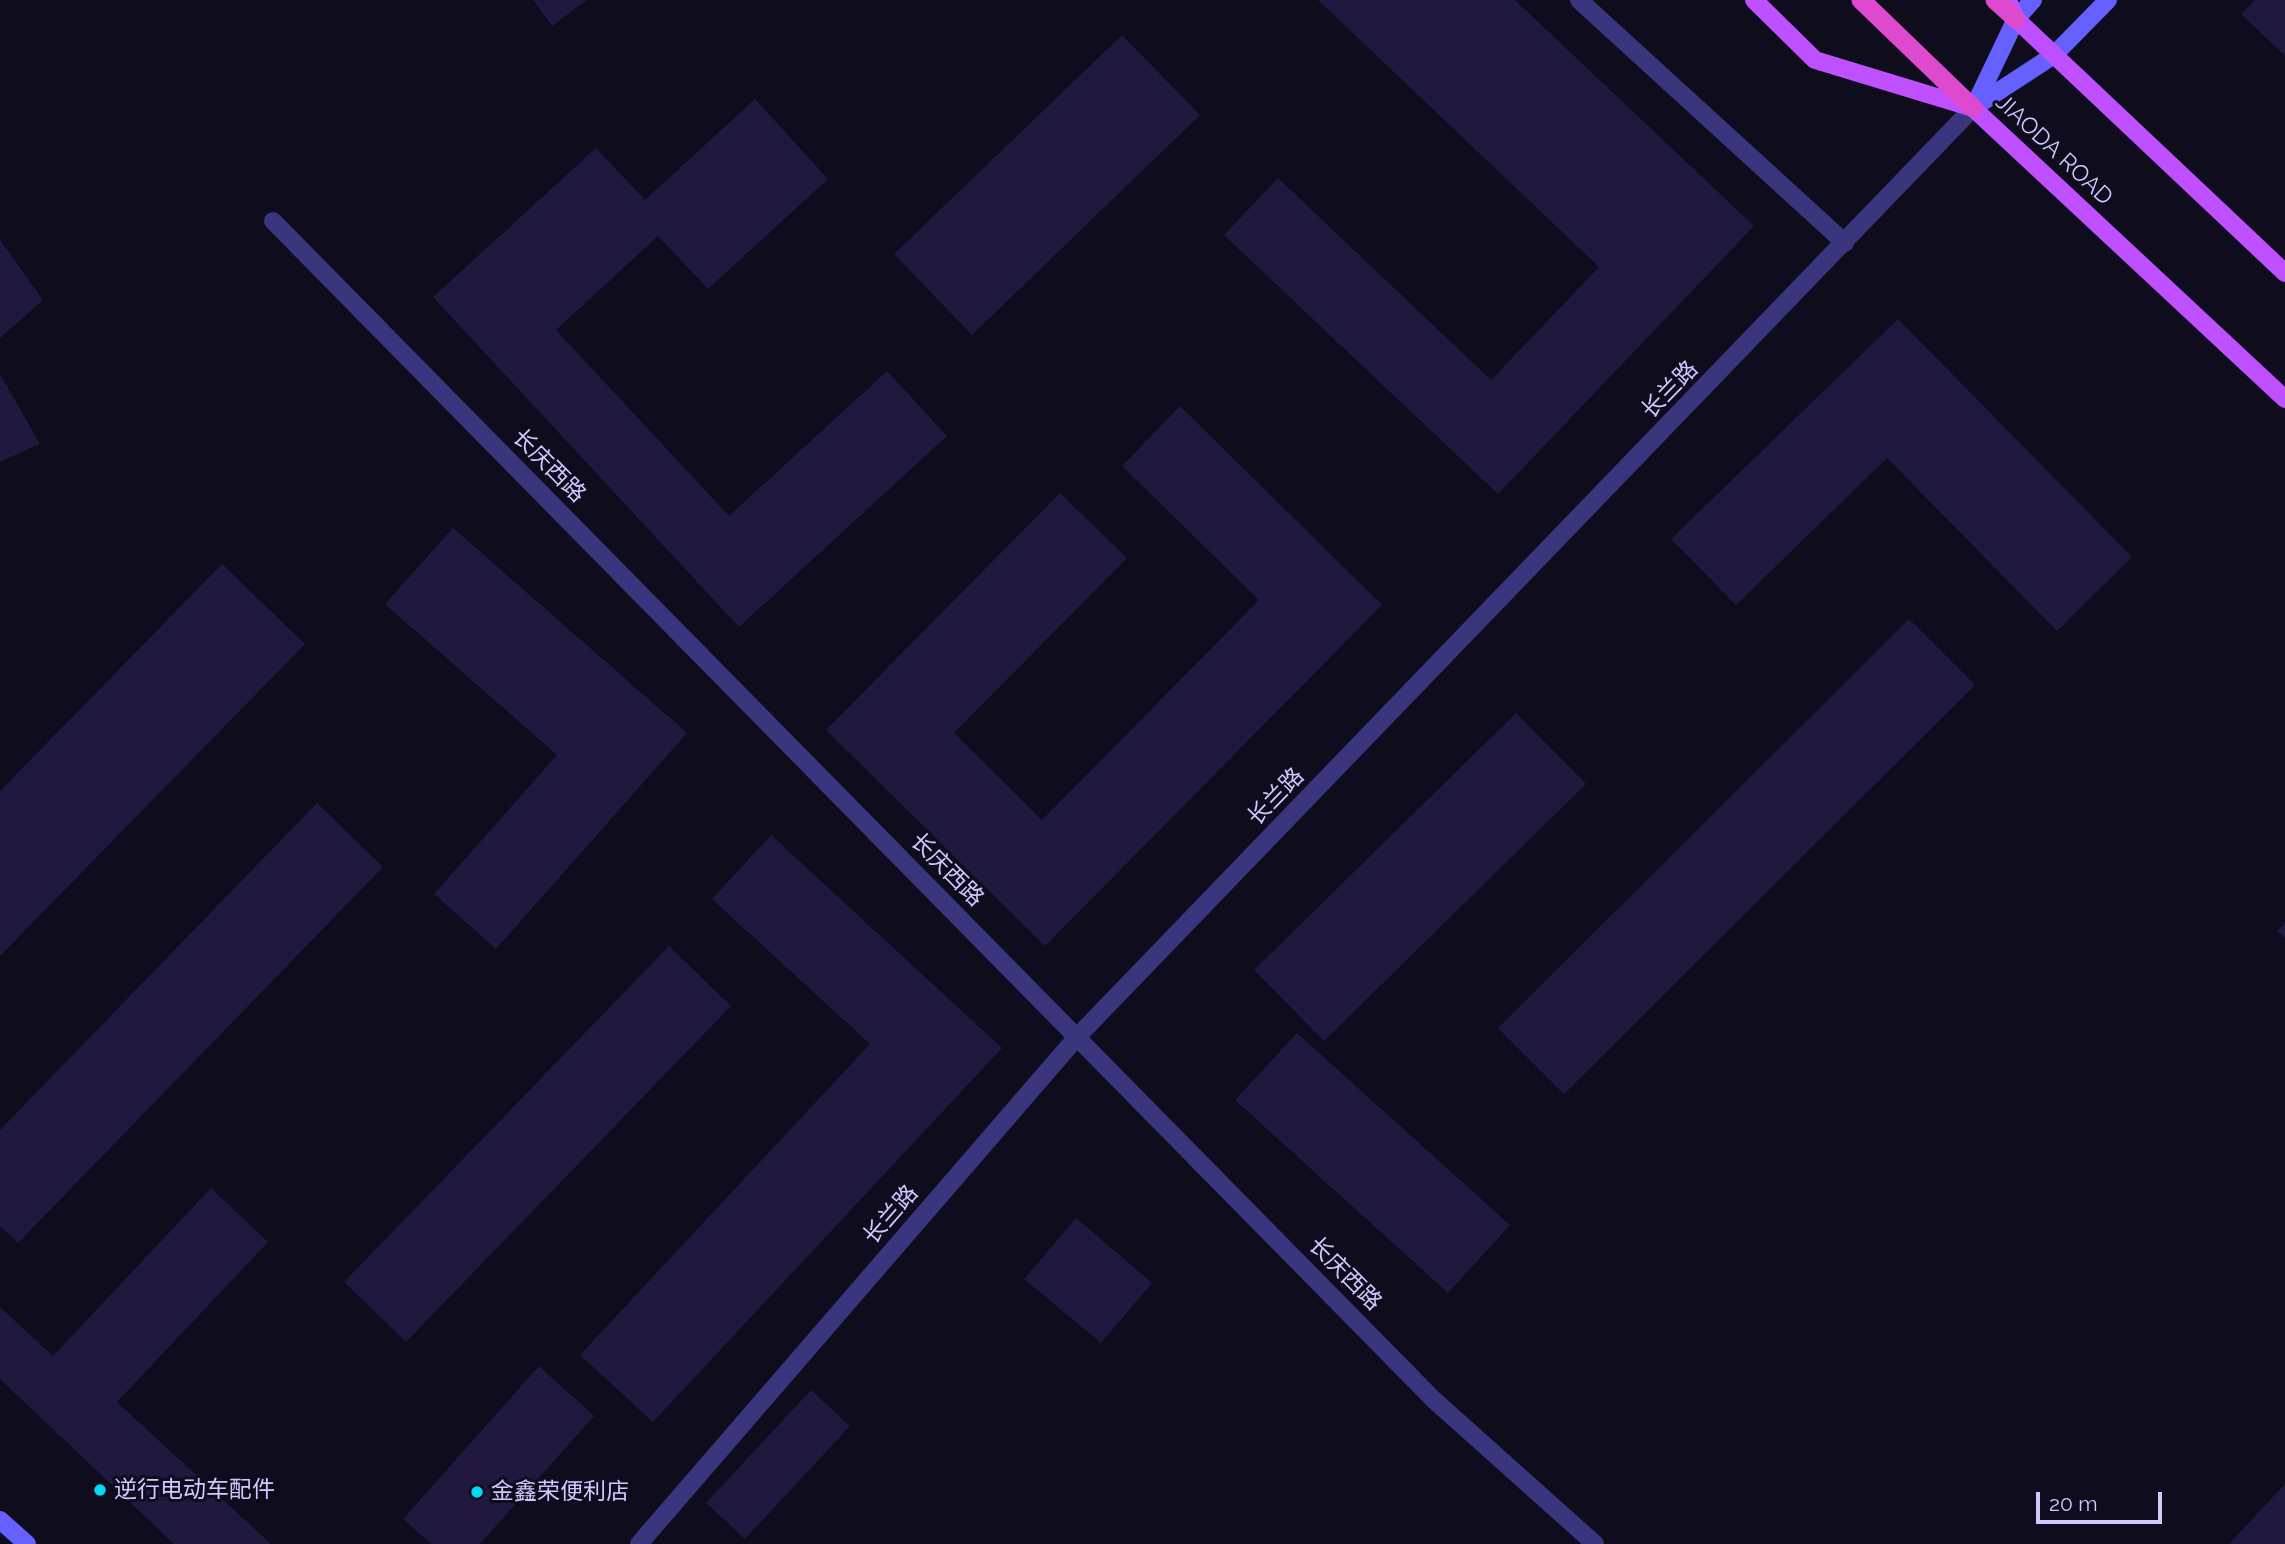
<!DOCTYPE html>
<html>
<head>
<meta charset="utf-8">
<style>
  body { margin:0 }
  #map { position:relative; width:2285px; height:1544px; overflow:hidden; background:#0f0c1e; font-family:Raleway,sans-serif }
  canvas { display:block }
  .scale { position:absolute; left:2036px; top:1492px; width:126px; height:32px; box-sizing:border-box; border:4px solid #cfc9ff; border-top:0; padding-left:9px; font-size:21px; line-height:24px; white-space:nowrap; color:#cfc9ff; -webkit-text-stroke:5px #0f0c1e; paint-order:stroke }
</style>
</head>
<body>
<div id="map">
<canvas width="2285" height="1544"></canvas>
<div class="scale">20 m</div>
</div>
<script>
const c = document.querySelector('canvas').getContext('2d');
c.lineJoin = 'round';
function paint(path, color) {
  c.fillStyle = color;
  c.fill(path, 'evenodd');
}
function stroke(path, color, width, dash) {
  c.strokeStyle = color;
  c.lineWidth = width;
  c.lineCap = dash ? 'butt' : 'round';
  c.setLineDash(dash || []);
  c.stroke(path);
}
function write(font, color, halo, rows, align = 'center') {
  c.font = font + ' Raleway,"Noto Sans SC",sans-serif';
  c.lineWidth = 6;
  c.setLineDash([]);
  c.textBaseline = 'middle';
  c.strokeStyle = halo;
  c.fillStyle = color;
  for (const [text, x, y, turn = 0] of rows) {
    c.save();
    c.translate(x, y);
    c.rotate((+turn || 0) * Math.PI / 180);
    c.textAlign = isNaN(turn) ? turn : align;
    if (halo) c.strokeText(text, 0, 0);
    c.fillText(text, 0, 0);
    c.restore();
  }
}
paint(new Path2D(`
  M 533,0 L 587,0 L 552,26 Z
  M 1318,0 L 1515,0 L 1754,226 L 1498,494 L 1224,235 L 1278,178 L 1491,380 L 1599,267 Z
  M 2255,0 L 2285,0 L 2285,56 L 2241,14 Z
  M 1122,35 L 1200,115 L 972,335 L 894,254 Z
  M 755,99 L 828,179 L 708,289 L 658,236 L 556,330 L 729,516 L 887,371 L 947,436 L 739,627 L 433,297 L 596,148 L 645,200 Z
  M 0,240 L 43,300 L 0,338 Z
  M 1898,319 L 2132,557 L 2057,631 L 1887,458 L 1736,605 L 1671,539 Z
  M 0,374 L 40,444 L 0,462 Z
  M 1180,406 L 1382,605 L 1045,946 L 826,730 L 1060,493 L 1127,558 L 954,733 L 1042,820 L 1259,600 L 1122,466 Z
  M 453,528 L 687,733 L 496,949 L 434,894 L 557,755 L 385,604 Z
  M 222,564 L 305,644 L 0,956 L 0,791 Z
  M 1909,619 L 1975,685 L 1564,1094 L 1498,1028 Z
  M 1516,713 L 1586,784 L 1324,1041 L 1254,970 Z
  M 317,803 L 383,867 L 18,1243 L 0,1226 L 0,1130 Z
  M 771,835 L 1002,1048 L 653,1422 L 580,1355 L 870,1044 L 712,899 Z
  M 2285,923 L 2285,938 L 2277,931 Z
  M 669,946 L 731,1006 L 406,1342 L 344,1282 Z
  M 1297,1033 L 1510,1225 L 1448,1293 L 1235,1100 Z
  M 211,1188 L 268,1242 L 117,1402 L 271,1544 L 174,1544 L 0,1379 L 0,1307 L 53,1356 Z
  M 1076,1218 L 1152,1283 L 1101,1343 L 1024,1279 Z
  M 539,1366 L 594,1416 L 480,1544 L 431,1544 L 403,1519 Z
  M 811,1390 L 850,1426 L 745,1539 L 706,1503 Z
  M 2285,1484 L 2285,1544 L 2229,1544 Z`), '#20183f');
stroke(new Path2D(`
  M 1579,0 L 1845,243`), '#39367e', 18);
stroke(new Path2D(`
  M 273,221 L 1434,1400 L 1595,1544`), '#39367e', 18);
stroke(new Path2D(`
  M 639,1544 L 1077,1037 L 1973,108`), '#39367e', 18);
stroke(new Path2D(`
  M 1974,107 L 2016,19 L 2033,0
  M 1973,108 L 2054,55 L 2108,0
  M 0,1520 L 27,1544`), '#6560ff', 18);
stroke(new Path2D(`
  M 1754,0 L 1815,60 L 1973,108 L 2285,399
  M 2010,5 L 2016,19 L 2285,273`), '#be50ff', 18);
stroke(new Path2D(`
  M 1861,0 L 1973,108
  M 1995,0 L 2016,19`), '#de4ace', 19);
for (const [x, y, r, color] of [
  [100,1490,7,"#00daf4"],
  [477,1492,7,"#00daf4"]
]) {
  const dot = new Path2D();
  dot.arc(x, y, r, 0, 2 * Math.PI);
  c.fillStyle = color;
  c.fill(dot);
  stroke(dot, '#0f0c1e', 2.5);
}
write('23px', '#cfc9ff', '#0f0c1e', [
  ["JIAODA ROAD",2054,150,43],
  ["长兰路",1670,390,-46],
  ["长庆西路",549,466,45],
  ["长兰路",1276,797,-46],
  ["长庆西路",947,870,45],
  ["长兰路",891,1215,-49],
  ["长庆西路",1345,1274,45]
]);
write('23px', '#cfc9ff', '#0f0c1e', [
  ["逆行电动车配件",114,1490],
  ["金鑫荣便利店",491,1492]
], 'left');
</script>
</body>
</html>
